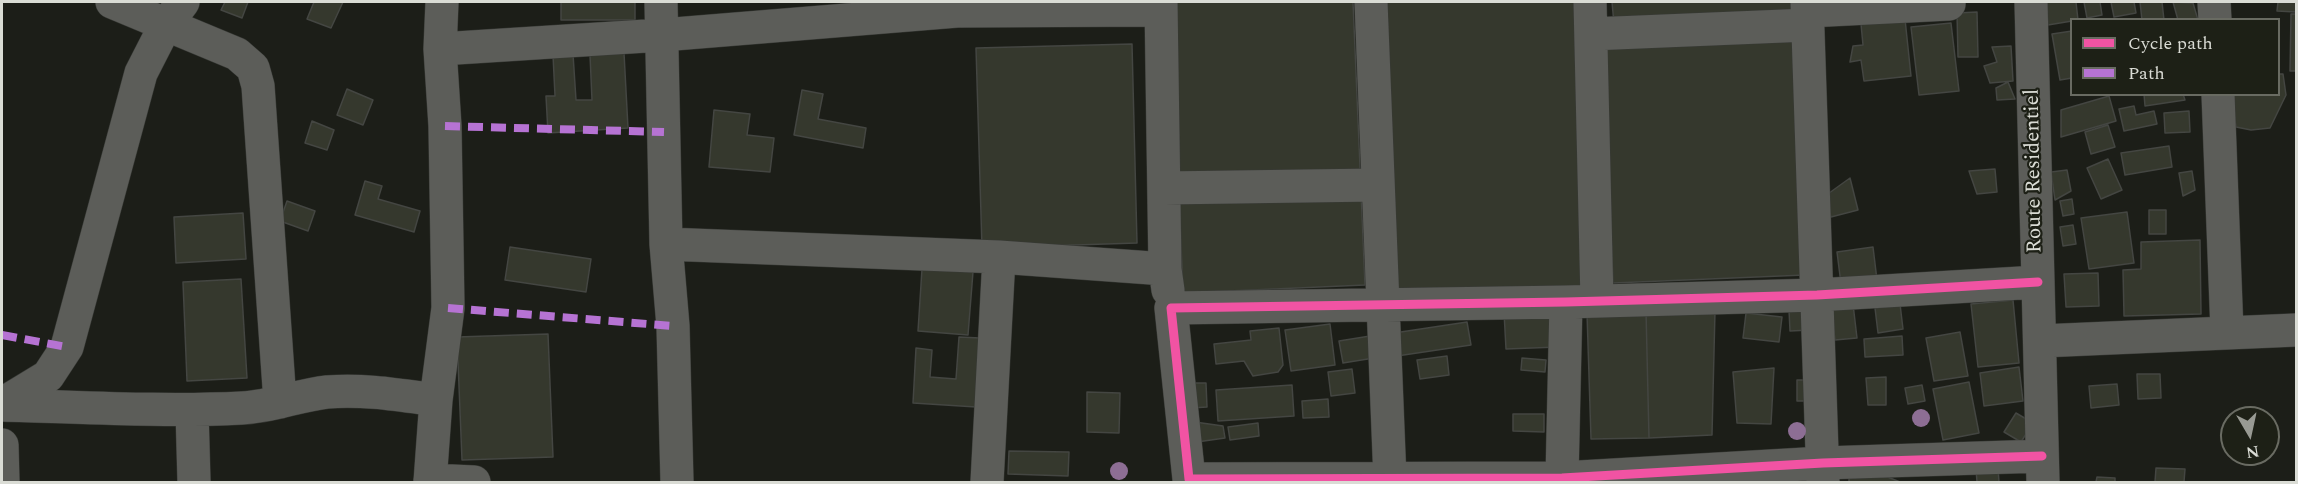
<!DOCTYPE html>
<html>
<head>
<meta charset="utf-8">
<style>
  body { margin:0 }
  #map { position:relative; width:2298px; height:484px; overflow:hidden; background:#1c1e18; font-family:Spectral,serif }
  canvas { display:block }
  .frame { position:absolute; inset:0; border:3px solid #dadcd5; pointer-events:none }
  .legend { position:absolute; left:2070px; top:18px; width:210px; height:78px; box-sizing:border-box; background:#1d2016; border:2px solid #696b62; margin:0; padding:8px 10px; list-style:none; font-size:18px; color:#dadcd5 }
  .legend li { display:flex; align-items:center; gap:12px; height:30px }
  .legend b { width:30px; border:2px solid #696b62 }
  .north { position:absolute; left:2220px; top:406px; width:60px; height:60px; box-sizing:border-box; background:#1d2016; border:2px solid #696b62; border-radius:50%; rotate:171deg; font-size:16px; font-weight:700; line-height:24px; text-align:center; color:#dadcd5 }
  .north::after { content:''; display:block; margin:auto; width:21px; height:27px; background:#989a93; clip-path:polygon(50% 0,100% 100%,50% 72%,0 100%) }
</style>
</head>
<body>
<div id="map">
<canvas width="2298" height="484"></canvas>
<div class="frame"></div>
<ul class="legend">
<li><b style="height:8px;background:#f153a3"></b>Cycle path</li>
<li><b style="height:8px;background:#b673d3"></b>Path</li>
</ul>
<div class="north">N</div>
</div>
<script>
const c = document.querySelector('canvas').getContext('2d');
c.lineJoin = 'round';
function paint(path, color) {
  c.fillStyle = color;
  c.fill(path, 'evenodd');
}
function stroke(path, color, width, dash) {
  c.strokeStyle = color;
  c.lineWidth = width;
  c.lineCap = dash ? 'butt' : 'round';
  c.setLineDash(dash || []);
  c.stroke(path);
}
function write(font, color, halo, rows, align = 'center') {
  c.font = font + ' Spectral,serif';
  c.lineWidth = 4.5;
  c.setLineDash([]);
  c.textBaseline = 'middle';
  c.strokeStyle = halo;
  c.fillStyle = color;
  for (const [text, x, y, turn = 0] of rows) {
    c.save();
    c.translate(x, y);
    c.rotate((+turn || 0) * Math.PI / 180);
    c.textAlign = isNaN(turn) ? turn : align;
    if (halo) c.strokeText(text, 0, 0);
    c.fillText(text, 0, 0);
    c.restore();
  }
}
const building = new Path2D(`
  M 225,2 L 248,2 L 242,18 L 221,10 Z
  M 314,2 L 343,2 L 331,28 L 307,19 Z
  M 561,2 L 635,2 L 635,20 L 561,20 Z
  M 1171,2 L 1353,2 L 1365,285 L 1183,293 Z
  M 1386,2 L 1575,2 L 1583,286 L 1394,292 Z
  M 1612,2 L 1793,2 L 1794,13 L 1614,24 Z
  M 2046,2 L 2076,2 L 2078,20 L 2048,25 Z
  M 2084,2 L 2100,2 L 2102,15 L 2087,18 Z
  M 2111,2 L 2134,2 L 2136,13 L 2114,17 Z
  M 2140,2 L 2162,2 L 2164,20 L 2142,20 Z
  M 2173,2 L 2193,3 L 2198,20 L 2178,20 Z
  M 2278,2 L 2296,2 L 2296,12 L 2277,11 Z
  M 1977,12 L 1978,57 L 1958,57 L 1957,13 Z
  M 2291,14 L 2296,14 L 2296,71 L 2290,71 Z
  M 1905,19 L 1911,76 L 1864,81 L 1861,60 L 1850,62 L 1853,46 L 1863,45 L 1861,24 Z
  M 1951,23 L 1959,91 L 1919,95 L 1911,27 Z
  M 2072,31 L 2072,78 L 2060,80 L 2052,34 Z
  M 1796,35 L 1805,275 L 1613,283 L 1603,42 Z
  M 1132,44 L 1137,243 L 982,248 L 976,48 Z
  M 2011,46 L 2013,81 L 1990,83 L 1984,66 L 1997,62 L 1992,47 Z
  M 624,53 L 628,128 L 548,133 L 546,96 L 555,96 L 553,55 L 573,54 L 576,100 L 592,100 L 590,55 Z
  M 2278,74 L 2283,74 L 2286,95 L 2270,128 L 2251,130 L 2236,127 L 2231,94 L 2278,94 Z
  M 2008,82 L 2015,99 L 1997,100 L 1996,88 Z
  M 347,89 L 373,100 L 363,125 L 337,115 Z
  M 802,90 L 823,94 L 818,119 L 866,128 L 863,148 L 794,135 Z
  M 2144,94 L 2183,94 L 2185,100 L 2145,106 Z
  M 2109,96 L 2116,121 L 2061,137 L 2061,110 Z
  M 2134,106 L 2136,115 L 2154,111 L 2157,124 L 2124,131 L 2119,109 Z
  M 714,110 L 750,114 L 747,135 L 774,138 L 770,172 L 709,167 Z
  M 2189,111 L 2190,132 L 2165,133 L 2164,113 Z
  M 312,121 L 334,130 L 327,150 L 305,143 Z
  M 2108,125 L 2115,147 L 2091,154 L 2085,132 Z
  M 2169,146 L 2172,167 L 2125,175 L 2121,153 Z
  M 2108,159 L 2122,190 L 2101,199 L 2087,168 Z
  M 1995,169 L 1997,192 L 1977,194 L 1969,171 Z
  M 2067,170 L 2071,191 L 2055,200 L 2051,172 Z
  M 2192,171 L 2195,190 L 2183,196 L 2179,173 Z
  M 1850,178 L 1858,210 L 1831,217 L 1825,196 Z
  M 365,181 L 382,186 L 378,199 L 420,211 L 414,232 L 355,215 Z
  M 2072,199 L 2074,214 L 2063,216 L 2060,201 Z
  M 287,201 L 315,211 L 308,231 L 280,221 Z
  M 2149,210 L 2166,210 L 2166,234 L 2149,234 Z
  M 2127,212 L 2134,263 L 2089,269 L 2081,218 Z
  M 243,213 L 246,259 L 176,263 L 174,217 Z
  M 2073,225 L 2076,244 L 2063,246 L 2060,227 Z
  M 2200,240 L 2201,314 L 2124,316 L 2123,270 L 2141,269 L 2141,242 Z
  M 510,247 L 591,259 L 586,292 L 505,280 Z
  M 1873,247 L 1877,280 L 1841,284 L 1837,252 Z
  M 922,269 L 973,272 L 968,335 L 918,331 Z
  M 2098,273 L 2099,306 L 2066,307 L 2064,274 Z
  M 241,279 L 247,378 L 187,381 L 183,282 Z
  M 2013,300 L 2019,363 L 1978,367 L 1971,304 Z
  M 1853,304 L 1857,338 L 1835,340 L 1831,307 Z
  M 1900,304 L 1903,329 L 1878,333 L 1875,308 Z
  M 1809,309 L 1810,330 L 1790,331 L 1789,310 Z
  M 1557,311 L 1558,347 L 1506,349 L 1504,312 Z
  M 1646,311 L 1715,311 L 1712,435 L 1649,438 Z
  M 1646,311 L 1649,438 L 1591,439 L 1587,313 Z
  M 1746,313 L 1782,317 L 1779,342 L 1743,338 Z
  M 1467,322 L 1471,345 L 1397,356 L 1394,333 Z
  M 1330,324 L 1335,365 L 1291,371 L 1285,330 Z
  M 1279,328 L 1283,365 L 1278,372 L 1253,376 L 1244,361 L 1216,364 L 1214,344 L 1251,340 L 1250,331 Z
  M 1960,332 L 1968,376 L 1934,381 L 1926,338 Z
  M 548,334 L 553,457 L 462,460 L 457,337 Z
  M 1370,336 L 1374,358 L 1343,363 L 1339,341 Z
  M 1902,336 L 1903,355 L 1865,357 L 1864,339 Z
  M 959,337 L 980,338 L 976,407 L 913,403 L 916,348 L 932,350 L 930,377 L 956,379 Z
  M 1447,356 L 1449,375 L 1420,379 L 1417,360 Z
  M 1522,358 L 1546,360 L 1545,372 L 1521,370 Z
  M 2019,367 L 2023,401 L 1984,406 L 1980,373 Z
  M 1774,368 L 1771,424 L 1737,423 L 1733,372 Z
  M 1352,369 L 1355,393 L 1331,396 L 1328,372 Z
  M 2137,374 L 2160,374 L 2161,398 L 2138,399 Z
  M 1886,377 L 1886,405 L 1868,405 L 1866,378 Z
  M 1797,380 L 1816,380 L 1815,401 L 1797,401 Z
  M 1969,382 L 1979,433 L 1943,440 L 1933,389 Z
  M 1191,383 L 1206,383 L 1207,407 L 1191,408 Z
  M 2117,384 L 2119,405 L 2091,408 L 2089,386 Z
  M 1292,385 L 1294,416 L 1218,421 L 1216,390 Z
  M 1922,385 L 1925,401 L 1908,404 L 1905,388 Z
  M 1087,392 L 1120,393 L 1119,433 L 1087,432 Z
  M 1328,399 L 1329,417 L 1303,418 L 1302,401 Z
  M 2016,413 L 2033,423 L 2021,442 L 2004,432 Z
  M 1513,414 L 1544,414 L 1544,432 L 1513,431 Z
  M 1195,422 L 1223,426 L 1225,438 L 1197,442 Z
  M 1258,423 L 1259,436 L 1230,440 L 1228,427 Z
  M 1009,451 L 1069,452 L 1068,476 L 1008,474 Z
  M 1998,468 L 1999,482 L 1977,482 L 1976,469 Z
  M 2156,468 L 2185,469 L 2184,482 L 2155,482 Z
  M 1873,471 L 1900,482 L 1849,482 L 1849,475 Z
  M 2097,477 L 2115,478 L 2115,482 L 2096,482 Z`);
paint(building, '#35382d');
stroke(building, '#444642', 1.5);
const minor = new Path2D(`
  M 112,2 L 237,54 L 253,68 L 258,86 L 280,402
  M 661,2 L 666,244 L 673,326 L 677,482
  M 1161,2 L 1165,269 L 1168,290
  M 1371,2 L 1390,480
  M 1590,2 L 1597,301
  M 1807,2 L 1823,482
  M 2031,2 L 2043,482
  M 2214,2 L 2215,20
  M 1808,11 L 1949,4
  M 1591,34 L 1808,25
  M 440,49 L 662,35 L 957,11 L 1161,10
  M 2218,94 L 2227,332
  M 1164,188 L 1376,185
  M 666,244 L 999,257 L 1165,269
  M 2041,341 L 2296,330
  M 436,400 L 448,308 L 445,126 L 440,49 L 442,2
  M 2,404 L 48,376 L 67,347 L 141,73 L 165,26 L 183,2
  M 2,405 C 82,407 162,412 242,408 C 271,407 299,395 327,392 C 364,389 399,395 436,400 L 430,482
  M 192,410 L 194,482
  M 2,445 L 3,482
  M 1562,478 L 1566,302
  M 1189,479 L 1171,308 L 1566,302 L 1817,295 L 2038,282
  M 430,480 L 474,482
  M 987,482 L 999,257
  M 1190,482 L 1189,479 L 1562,478 L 1823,463 L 2042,456`);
stroke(minor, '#383a36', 34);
stroke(minor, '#5c5d59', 33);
stroke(new Path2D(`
  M 445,126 L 664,132
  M 448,308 L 673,326
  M 2,335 L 67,347`), '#b673d3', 8, [15, 8]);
stroke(new Path2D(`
  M 1189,479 L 1171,308 L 1566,302 L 1817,295 L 2038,282
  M 1190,482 L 1189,479 L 1562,478 L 1823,463 L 2042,456`), '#f153a3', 9);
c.fillStyle = '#8d6e94';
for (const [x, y] of [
  [1921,418],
  [1797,431],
  [1119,471]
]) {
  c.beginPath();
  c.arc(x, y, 9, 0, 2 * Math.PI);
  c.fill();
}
write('21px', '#dadcd5', '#1d2016', [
  ["Route Residentiel",2035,171,-91]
]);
</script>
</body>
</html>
